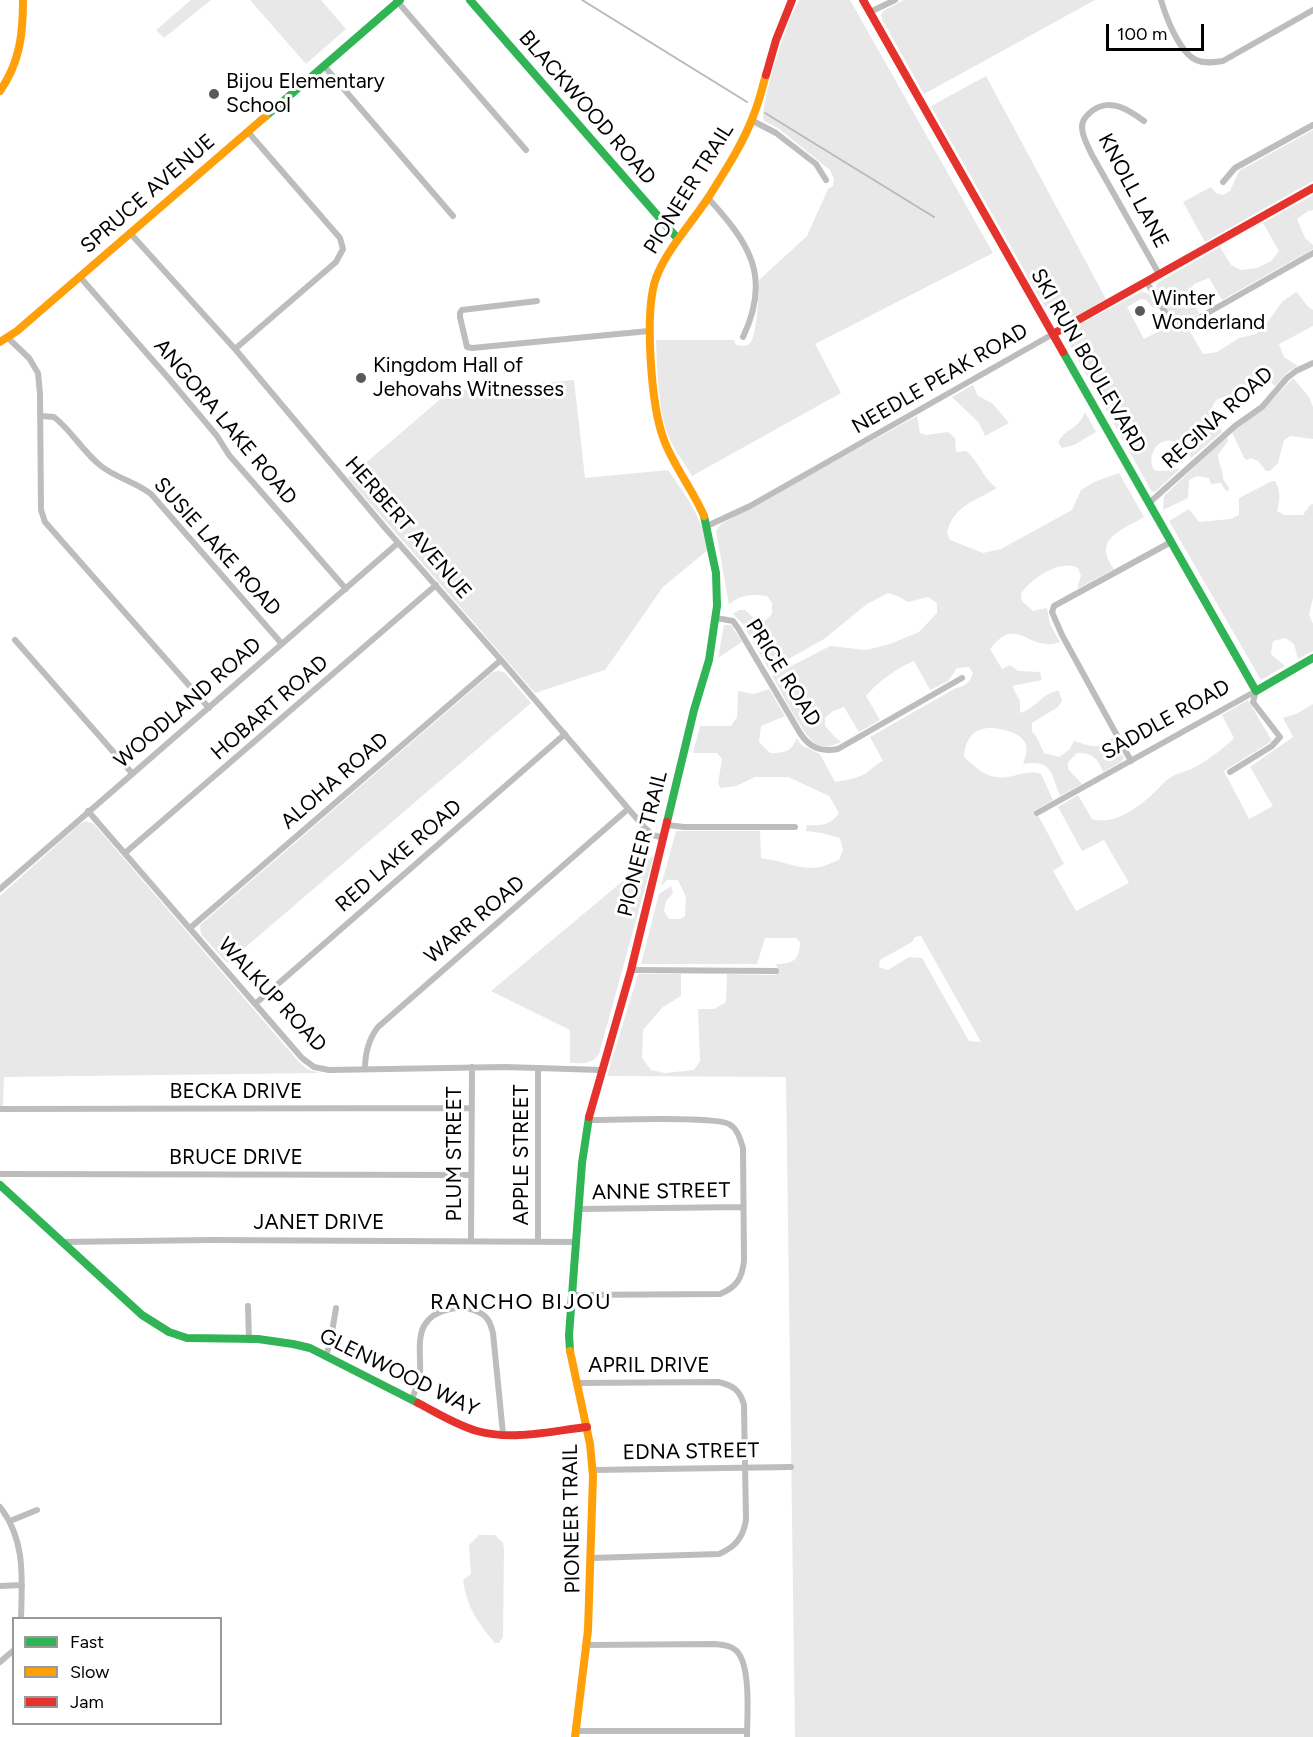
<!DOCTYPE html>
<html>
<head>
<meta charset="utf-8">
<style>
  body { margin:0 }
  #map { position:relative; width:1313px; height:1737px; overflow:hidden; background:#fff; font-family:Figtree,sans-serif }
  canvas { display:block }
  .legend { position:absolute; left:12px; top:1617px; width:210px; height:108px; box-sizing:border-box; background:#fff; border:2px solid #999; margin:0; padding:8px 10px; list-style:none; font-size:18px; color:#000 }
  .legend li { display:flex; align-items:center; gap:12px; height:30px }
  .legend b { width:30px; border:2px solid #999 }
  .scale { position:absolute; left:1106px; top:24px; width:98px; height:27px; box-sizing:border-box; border:3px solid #000; border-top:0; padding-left:8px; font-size:18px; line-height:21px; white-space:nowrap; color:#000; -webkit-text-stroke:4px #fff; paint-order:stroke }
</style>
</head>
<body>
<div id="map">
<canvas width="1313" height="1737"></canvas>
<ul class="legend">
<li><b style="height:8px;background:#30b455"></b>Fast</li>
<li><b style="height:8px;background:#ff9f0a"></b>Slow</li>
<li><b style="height:8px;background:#e5322d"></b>Jam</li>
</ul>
<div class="scale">100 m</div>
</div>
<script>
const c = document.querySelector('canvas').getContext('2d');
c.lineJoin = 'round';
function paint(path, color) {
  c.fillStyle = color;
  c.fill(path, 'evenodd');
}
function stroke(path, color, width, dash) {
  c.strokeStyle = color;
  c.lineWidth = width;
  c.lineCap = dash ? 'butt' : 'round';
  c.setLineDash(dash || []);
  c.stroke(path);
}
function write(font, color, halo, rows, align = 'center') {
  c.font = font + ' Figtree,sans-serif';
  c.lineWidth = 6;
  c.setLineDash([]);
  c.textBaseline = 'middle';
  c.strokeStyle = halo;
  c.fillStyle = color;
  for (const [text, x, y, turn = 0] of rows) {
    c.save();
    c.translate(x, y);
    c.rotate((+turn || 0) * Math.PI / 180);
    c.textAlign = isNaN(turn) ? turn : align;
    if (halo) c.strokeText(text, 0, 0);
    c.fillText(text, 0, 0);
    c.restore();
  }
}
paint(new Path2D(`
  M 191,0 L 211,0 L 164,38 L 156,30 Z
  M 250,0 L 321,0 L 346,29 L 306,64 Z
  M 799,0 L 850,0 L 993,253 L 815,344 L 841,393 L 692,476 C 683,461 672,447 666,430 C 658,402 657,370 656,340 L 734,340 L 736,345 C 741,346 746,347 750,343 C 757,337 759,291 759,280 L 807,236 L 828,189 L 833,186 L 834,179 L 830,170 L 778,128 L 764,121 L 763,117 C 766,85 784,29 799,0 Z
  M 904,0 L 1095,0 L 924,94 L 883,21 L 881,15 L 883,11 Z
  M 986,76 L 1106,299 C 1081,313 1070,327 1045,307 L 931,106 Z
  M 1313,130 L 1313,181 L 1205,242 L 1183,202 L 1211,187 L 1216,193 L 1223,195 L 1230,191 L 1239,171 Z
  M 1313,195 L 1313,210 L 1308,211 L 1297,219 L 1305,238 L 1313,245 L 1313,249 L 1222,300 L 1209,278 L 1194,284 L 1188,294 L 1199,313 L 1181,322 C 1170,318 1152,295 1157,283 L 1220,247 L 1231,265 L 1241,270 L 1257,268 L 1271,261 L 1279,251 L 1263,223 Z
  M 1141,292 C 1151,292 1154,301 1159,309 L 1152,307 L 1146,300 L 1141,299 L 1127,307 L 1144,339 L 1169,326 L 1175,329 L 1188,328 L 1203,354 L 1217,352 L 1239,338 L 1256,334 L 1264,327 L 1282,302 L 1296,292 C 1303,297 1304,305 1313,310 L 1313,326 L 1279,344 L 1284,357 L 1298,366 L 1289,371 L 1275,386 L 1264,376 L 1253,376 L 1242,391 L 1216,400 L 1210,411 L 1222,432 L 1191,458 C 1187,454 1183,447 1178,443 C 1160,433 1145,455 1154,470 C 1164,473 1170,469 1180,469 L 1156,491 L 1152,492 L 1068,342 L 1067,337 L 1069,330 Z
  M 1293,378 L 1309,397 L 1313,407 L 1313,439 L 1291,436 L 1284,440 L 1278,463 L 1270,471 L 1266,471 L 1258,461 L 1251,458 L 1247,460 L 1244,458 L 1232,432 L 1266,407 Z
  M 574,380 L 585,478 L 668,470 C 688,499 701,515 708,550 L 663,587 L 605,670 L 535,693 L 348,478 L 450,391 Z
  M 973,385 L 978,396 L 992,403 L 1009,423 L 985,436 L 979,423 L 952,397 Z
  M 1085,412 L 1096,432 L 1074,445 L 1062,448 L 1058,442 C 1067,427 1078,430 1085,412 Z
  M 917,416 L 920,433 L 926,435 L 948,432 L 955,438 L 956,452 L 966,451 C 979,461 982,478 997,488 C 975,501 953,506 947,533 L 950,540 L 983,553 L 1001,549 L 1072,510 L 1081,490 L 1094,482 L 1119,473 L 1144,517 C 1121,531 1092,538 1114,569 L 1077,589 L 1081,576 L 1078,568 C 1061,558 1030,579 1021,594 L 1022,601 L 1033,611 L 1047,608 L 1050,624 L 1060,642 C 1056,643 1050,645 1046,644 C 1021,641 1014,619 990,649 L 1002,669 L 1010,665 L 1018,671 L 1040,672 L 1042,680 L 1012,686 L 1020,701 L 1020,713 C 1036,709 1042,692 1059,691 L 1062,701 L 1058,707 L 1032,723 L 1032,731 L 1037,738 L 1044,753 L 1059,757 L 1069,750 L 1074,741 C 1096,747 1094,750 1114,737 L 1124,758 L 1121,762 L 1103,772 C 1098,758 1092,753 1077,753 L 1068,762 L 1068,769 L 1082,784 L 1060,796 C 1051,773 1052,759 1023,764 C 1025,758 1028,751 1026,745 C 1023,736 1016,734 1008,731 C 983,723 966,730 964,757 C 981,773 992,782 1017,775 C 1025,773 1033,771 1041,774 L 1053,800 L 1035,810 L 1034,814 L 1039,817 L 1064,864 L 1053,871 L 1076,911 L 1129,883 L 1104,840 L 1082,851 L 1058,807 L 1078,795 L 1092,819 C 1111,825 1133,811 1147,799 C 1156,792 1162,783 1171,777 C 1178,773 1186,772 1193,768 C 1207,761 1223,749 1234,738 L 1222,715 L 1248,700 L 1272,741 L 1224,771 L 1249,819 L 1273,806 L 1250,767 L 1293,737 L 1283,718 L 1298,713 L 1313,704 L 1313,1737 L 795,1737 L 786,1077 L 607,1076 L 638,974 L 681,974 L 681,996 L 663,1007 L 643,1030 L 642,1058 L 651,1070 L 665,1073 L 694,1070 L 700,1061 L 698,1009 L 714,1009 L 726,1002 L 727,974 L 776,975 L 778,970 L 776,964 C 793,964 800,960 800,942 L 796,938 L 765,938 L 757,964 L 641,964 L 659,894 L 671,886 L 673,893 L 666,901 L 664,911 L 669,919 L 681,919 L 685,916 L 686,897 L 678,880 L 667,880 L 661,886 L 676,831 L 760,831 L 761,858 C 781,860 800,871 820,867 C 826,866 833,862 839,860 L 843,850 L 840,838 L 822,833 L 806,831 L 807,825 C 821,826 831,825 839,813 L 829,796 L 788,777 L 755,777 L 736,786 L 721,788 L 718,784 L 722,759 L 717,753 L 693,753 L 700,726 L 731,726 L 737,717 L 738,691 L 754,694 L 769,689 L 785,716 L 761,726 L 759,742 L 770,753 C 785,753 791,752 797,738 L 801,745 L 820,754 L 835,782 C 846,780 862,778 870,770 C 875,766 877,764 883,761 L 870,737 L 954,689 C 965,686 970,683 973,673 L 969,667 L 957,668 L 948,681 L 930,690 L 914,661 C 896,668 878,682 866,696 L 880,720 L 859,732 L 844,707 L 833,711 L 825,718 L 825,726 L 835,737 L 841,742 C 834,745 826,748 818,745 C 804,739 781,690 772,676 L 830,646 L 866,650 L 890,644 L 919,632 L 937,613 L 937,603 L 928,597 L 908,602 L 900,597 L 888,593 L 867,604 L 824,639 L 769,670 L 743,624 L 733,614 L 739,610 L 745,610 L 756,620 L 766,620 L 772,614 L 772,603 L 767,596 C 752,594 740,594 729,605 L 716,531 L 721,524 ZM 921,936 L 981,1042 L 969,1041 L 922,958 L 909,957 L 888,970 L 879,967 L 880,960 L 912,942 L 915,937 Z
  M 1227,436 L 1228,441 L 1218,455 C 1218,464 1224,470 1223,479 L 1229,488 L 1229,491 L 1225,490 L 1221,483 L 1211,484 L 1209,478 L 1197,476 L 1189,480 L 1188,498 L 1163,510 L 1164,496 Z
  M 1272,481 L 1275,481 C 1281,491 1280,500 1277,511 L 1284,515 L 1303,515 L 1310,505 L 1313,504 L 1313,598 L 1309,614 L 1313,624 L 1313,651 L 1298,659 L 1294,644 L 1285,638 L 1273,641 L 1271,654 L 1285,666 L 1261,680 L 1169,521 L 1189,509 L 1199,522 L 1231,519 L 1239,515 L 1239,498 Z
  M 724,625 L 731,625 L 742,642 L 718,658 Z
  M 499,671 L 505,673 L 531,703 L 227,963 L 201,934 L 200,925 L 493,672 Z
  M 86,821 L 94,824 L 299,1062 L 307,1069 L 320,1073 L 4,1077 L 3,1106 L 0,1106 L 0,896 L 80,824 Z
  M 654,855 L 599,1054 C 591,1065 582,1063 570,1063 L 570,1030 L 491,991 Z
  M 479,1535 L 495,1535 L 503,1543 L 504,1549 L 503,1637 L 499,1643 L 495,1643 C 478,1624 466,1605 463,1580 L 471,1574 L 469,1545 Z`), '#e8e8e8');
stroke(new Path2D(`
  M 582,0 L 747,102
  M 765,113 L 934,217`), '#bababa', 2);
stroke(new Path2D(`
  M 396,0 L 526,150
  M 1161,0 C 1166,17 1179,52 1196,60 C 1205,64 1214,62 1223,61 L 1313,10
  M 870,12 L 895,0
  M 324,66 L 453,216
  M 753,121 L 776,133 L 816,164 L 826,180
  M 1144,121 C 1129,110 1110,97 1092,111 C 1086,116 1082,120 1082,127 C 1082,137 1088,146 1092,155 L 1159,274
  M 1223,182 L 1235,168 L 1313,125
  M 708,198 C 749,243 772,276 743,337
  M 130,233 L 235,349 L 386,529 L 501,660 L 644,827 L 653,835 L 664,838
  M 80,277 L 170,380 L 217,436 L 229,455 L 346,589
  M 1146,281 L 1170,320 L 1181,326 L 1188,324 L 1313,253
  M 537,301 L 462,310 L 460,313 L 460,317 L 467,347 L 472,348 L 649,331
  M 8,338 L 29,358 L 38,373 L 40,394 L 41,510 L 45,522 L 209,708
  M 235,349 L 336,262 L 343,249 L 340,238 L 248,132
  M 41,416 L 54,417 C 72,431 83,452 101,466 C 116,478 136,482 151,494 L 282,644
  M 1149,503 L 1235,426 L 1262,407 L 1287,378 L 1296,371 L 1313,363
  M 707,526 L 750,506 L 1053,334
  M 716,618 L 733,621 L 738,628 L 800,733 C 810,748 820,752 838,749 L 962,678
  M 15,640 L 131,772
  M 1131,761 L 1062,635 L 1052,612 L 1054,606 L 1171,542
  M 1230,772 L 1272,746 L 1280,737 L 1253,702 L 1256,691
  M 88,811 L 302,1058 L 314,1067 L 329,1070 L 505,1067 L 601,1070
  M 1037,813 L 1256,691
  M 667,825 L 684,827 L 795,827
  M 125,853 L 436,585
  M 0,889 C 132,773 265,658 398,543
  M 190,928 L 501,660
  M 631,970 L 776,971
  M 255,1004 L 565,734
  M 538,1068 L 538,1242
  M 365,1069 C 365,1053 368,1040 378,1027 L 628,809
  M 0,1109 L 471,1108
  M 0,1174 L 471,1175
  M 579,1209 L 743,1207
  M 471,1241 L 472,1067
  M 61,1242 L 211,1240 L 577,1242
  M 571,1295 L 720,1294 C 737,1287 742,1278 744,1261 L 743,1148 C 740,1139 738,1129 729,1124 C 715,1116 612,1120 588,1120
  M 248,1306 L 249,1340
  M 326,1355 L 330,1344 L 336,1308
  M 576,1383 L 718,1382 C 733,1385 740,1390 744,1405 L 746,1520 C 743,1538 735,1547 719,1554 L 592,1558
  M 412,1399 C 415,1391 419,1382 420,1373 C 421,1359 417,1339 424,1326 C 434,1308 464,1303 482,1314 C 489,1318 491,1326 493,1333 L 503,1434
  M 593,1470 L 791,1467
  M 0,1507 C 26,1540 22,1579 21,1618
  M 10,1521 L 37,1510
  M 0,1586 L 22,1585
  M 588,1645 L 715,1644 C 721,1645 729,1645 734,1649 C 752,1660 747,1717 747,1737
  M 0,1662 L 14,1650
  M 576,1731 L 747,1731`), '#bdbdbd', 6);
stroke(new Path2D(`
  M 470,0 L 678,239
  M 266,116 L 400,0
  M 1063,352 L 1256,691 L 1313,658
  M 667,822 L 694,710 L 709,660 L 717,606 L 716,573 L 704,516
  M 0,1185 L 142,1315 L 169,1332 L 187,1338 L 258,1339 L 293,1344 L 310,1348 L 418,1403
  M 570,1351 L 569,1335 L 582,1163 L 589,1117`), '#30b455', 8);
stroke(new Path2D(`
  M 0,91 C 20,62 23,34 23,0
  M 0,342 L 17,331 L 266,116
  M 704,516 C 693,490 673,465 664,440 C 651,406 644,312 656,278 C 667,249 691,224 708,198 C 725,171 743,144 754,114 C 759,102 762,88 766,75
  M 570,1351 L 590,1444 L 593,1476 L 588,1630 L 575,1737`), '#ff9f0a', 8);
stroke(new Path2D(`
  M 863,0 L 1063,352
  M 766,75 L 776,40 L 792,0
  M 1053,334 L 1313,188
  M 589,1117 L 631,970 L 667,822
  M 418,1403 C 437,1413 456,1425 477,1431 C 512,1441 552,1431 587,1427`), '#e5322d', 8);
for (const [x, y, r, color] of [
  [214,94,6,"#595959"],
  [1140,311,6,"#595959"],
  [361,378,6,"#595959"]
]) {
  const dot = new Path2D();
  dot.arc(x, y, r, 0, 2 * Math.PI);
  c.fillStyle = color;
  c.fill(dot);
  stroke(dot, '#fff', 2);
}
write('21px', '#000', '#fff', [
  ["Bijou Elementary",226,82],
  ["School",226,106],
  ["Winter",1152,299],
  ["Wonderland",1152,323],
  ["Kingdom Hall of",373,366],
  ["Jehovahs Witnesses",373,390]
], 'left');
write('21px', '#000', '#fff', [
  ["BLACKWOOD ROAD",587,108,49],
  ["PIONEER TRAIL",689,189,-58],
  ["KNOLL LANE",1133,191,62],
  ["SPRUCE AVENUE",148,194,-41],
  ["SKI RUN BOULEVARD",1088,361,60],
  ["NEEDLE PEAK ROAD",940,379,-30],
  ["REGINA ROAD",1218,418,-42],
  ["ANGORA LAKE ROAD",225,422,50],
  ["HERBERT AVENUE",408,528,49],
  ["SUSIE LAKE ROAD",217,547,48],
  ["PRICE ROAD",783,673,58],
  ["WOODLAND ROAD",188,703,-41],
  ["HOBART ROAD",270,708,-41],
  ["SADDLE ROAD",1166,720,-29],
  ["ALOHA ROAD",335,781,-41],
  ["PIONEER TRAIL",643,844,-76],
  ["RED LAKE ROAD",399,856,-41],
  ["WARR ROAD",475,920,-40],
  ["WALKUP ROAD",272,995,47],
  ["BECKA DRIVE",236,1092],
  ["PLUM STREET",455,1154,-90],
  ["APPLE STREET",522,1155,-90],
  ["BRUCE DRIVE",236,1158],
  ["ANNE STREET",661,1192,-1],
  ["JANET DRIVE",319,1223],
  ["APRIL DRIVE",649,1366],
  ["GLENWOOD WAY",399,1373,26],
  ["EDNA STREET",691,1452,-1],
  ["PIONEER TRAIL",572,1519,-91]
]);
c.letterSpacing = '1.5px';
write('22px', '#000', '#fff', [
  ["RANCHO BIJOU",521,1303]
]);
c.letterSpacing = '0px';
</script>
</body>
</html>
